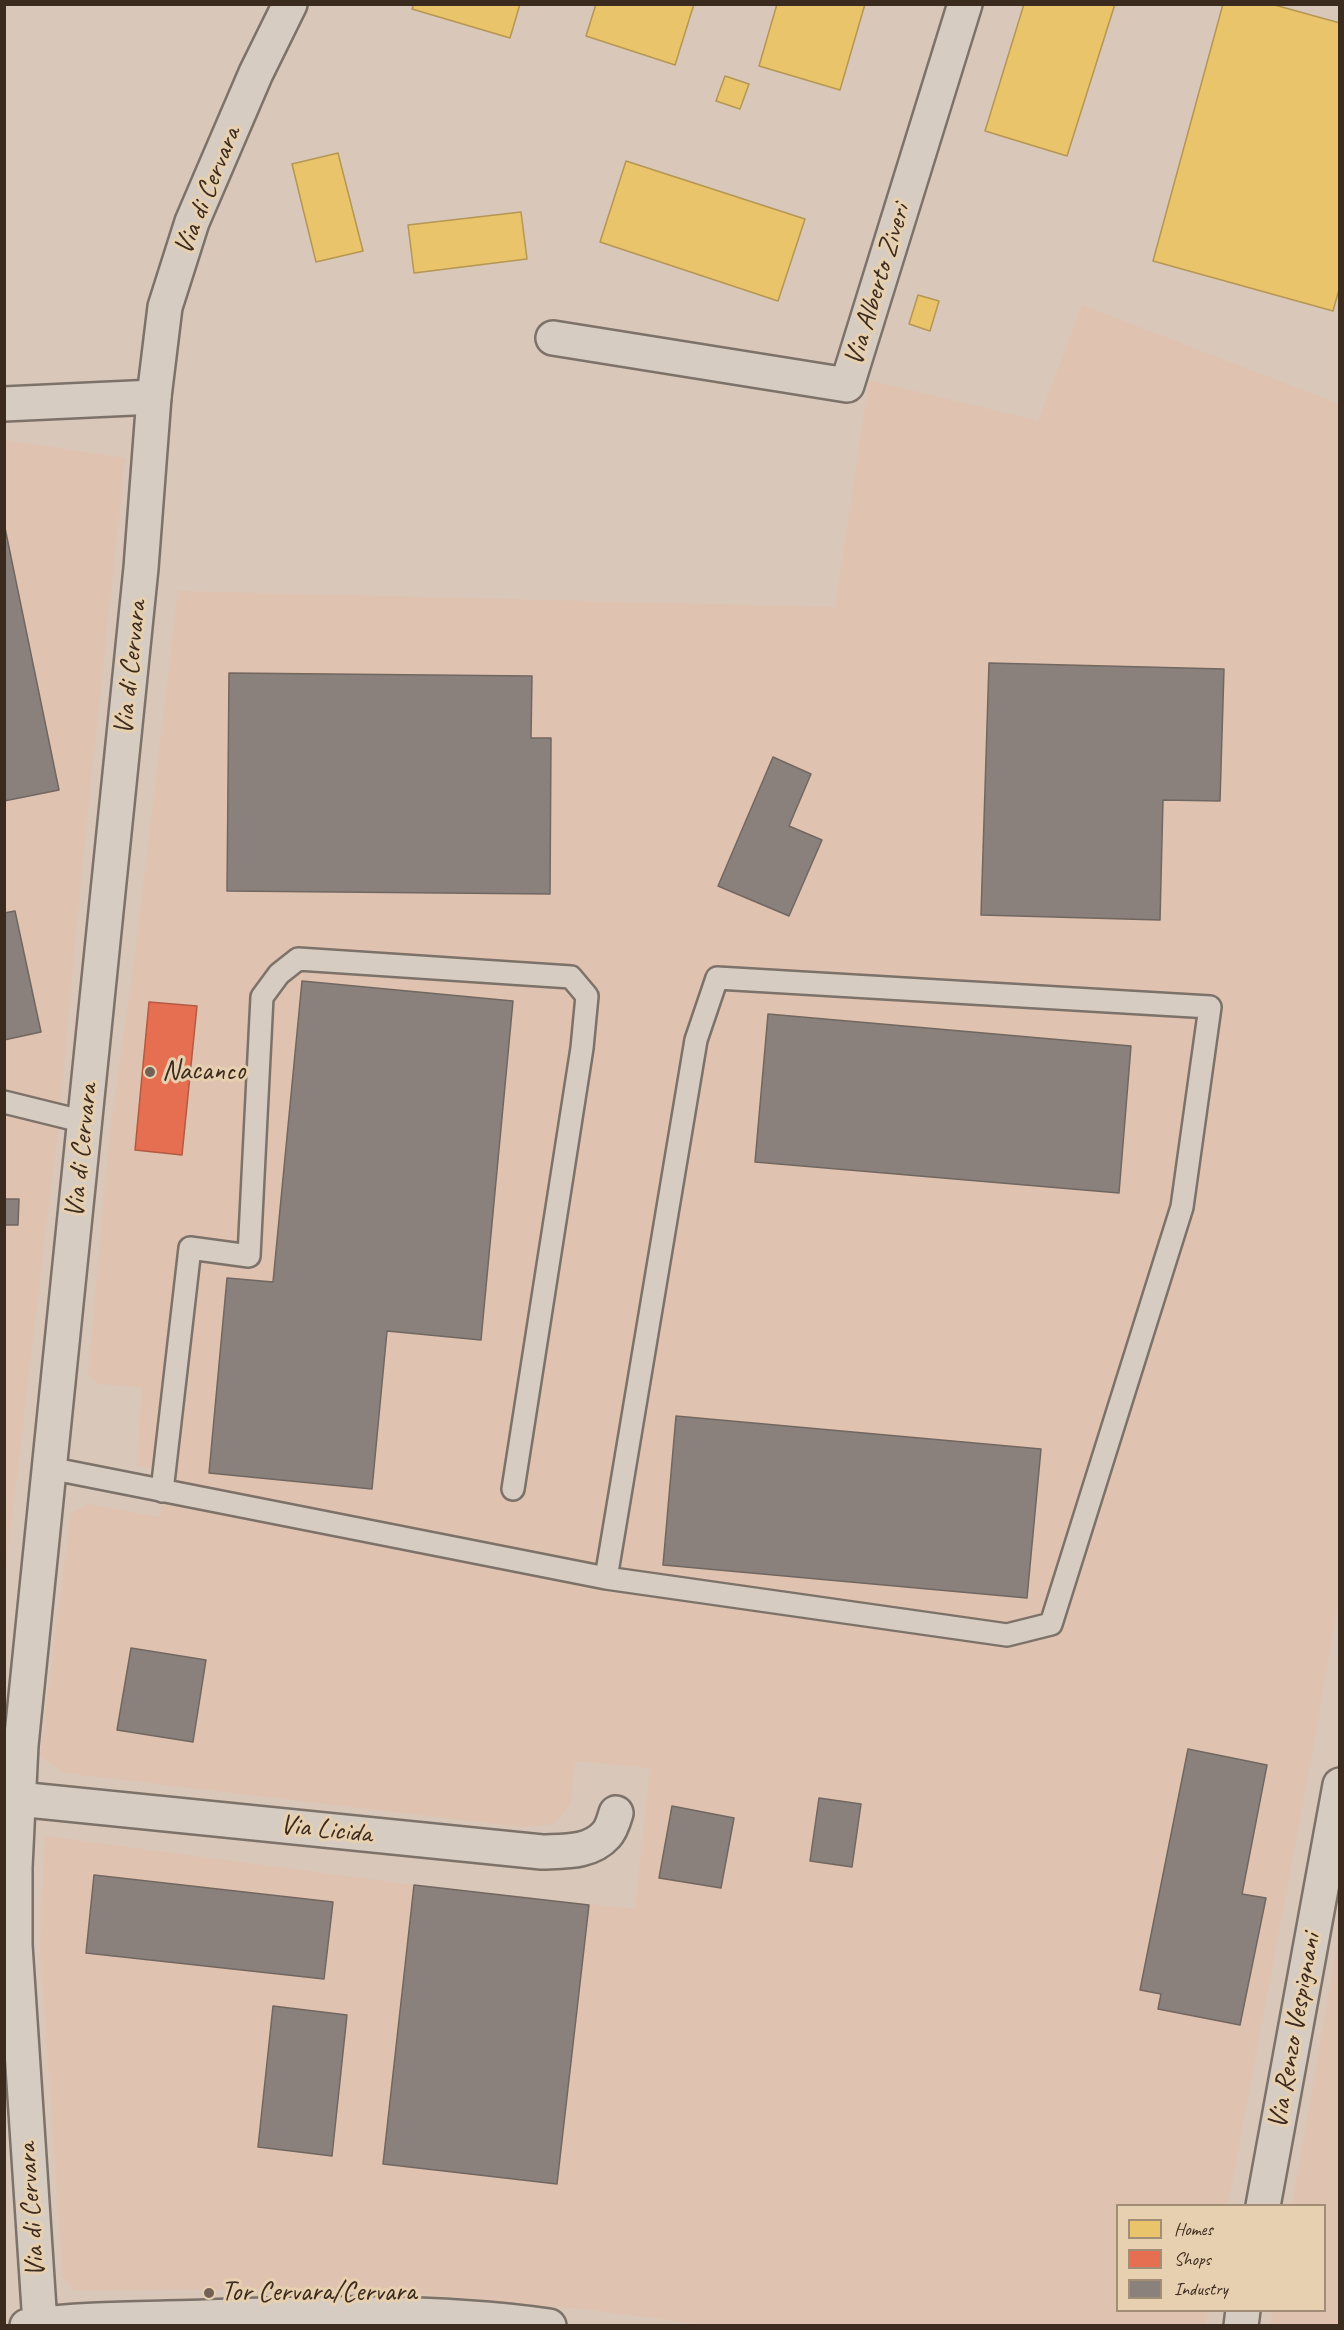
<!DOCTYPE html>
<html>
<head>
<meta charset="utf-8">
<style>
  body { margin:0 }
  #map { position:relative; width:1344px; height:2330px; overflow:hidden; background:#d9c7b9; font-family:Caveat,sans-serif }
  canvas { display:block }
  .frame { position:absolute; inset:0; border:6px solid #3b2a1e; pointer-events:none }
  .legend { position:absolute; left:1116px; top:2204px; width:210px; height:108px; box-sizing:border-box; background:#e7d0b0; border:2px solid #a28e76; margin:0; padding:8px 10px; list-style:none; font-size:18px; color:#3b2a1e }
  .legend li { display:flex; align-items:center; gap:12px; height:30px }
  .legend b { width:30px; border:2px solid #a28e76 }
</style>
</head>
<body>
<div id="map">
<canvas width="1344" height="2330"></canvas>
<div class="frame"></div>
<ul class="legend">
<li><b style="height:16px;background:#e9c46a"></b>Homes</li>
<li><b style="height:16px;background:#e76f51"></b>Shops</li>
<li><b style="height:16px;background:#8a817c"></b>Industry</li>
</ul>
</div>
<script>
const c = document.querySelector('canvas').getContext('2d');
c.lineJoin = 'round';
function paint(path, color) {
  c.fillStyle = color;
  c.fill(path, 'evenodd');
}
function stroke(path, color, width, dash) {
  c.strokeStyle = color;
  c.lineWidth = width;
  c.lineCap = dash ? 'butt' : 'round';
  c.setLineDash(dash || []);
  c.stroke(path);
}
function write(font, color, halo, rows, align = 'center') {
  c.font = font + ' Caveat,sans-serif';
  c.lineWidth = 6;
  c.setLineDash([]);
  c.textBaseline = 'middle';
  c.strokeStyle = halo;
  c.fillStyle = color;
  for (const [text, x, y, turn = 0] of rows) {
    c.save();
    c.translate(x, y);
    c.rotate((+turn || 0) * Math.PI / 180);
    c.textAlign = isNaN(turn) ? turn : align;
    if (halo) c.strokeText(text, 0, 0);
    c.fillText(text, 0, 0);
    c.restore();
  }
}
paint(new Path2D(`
  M 1082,305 L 1339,404 L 1339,1596 L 1315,1739 L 1228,2205 L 1118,2206 L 1118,2310 L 1208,2311 L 1205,2325 L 714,2326 L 581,2309 L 365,2289 L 75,2290 L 63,2278 L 40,1949 L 45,1836 L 414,1885 L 635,1909 L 650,1768 L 575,1761 L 571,1803 L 554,1824 L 521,1827 L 64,1773 L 40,1756 L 71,1513 L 88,1504 L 160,1517 L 164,1470 L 137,1466 L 142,1387 L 99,1384 L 88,1375 L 110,1132 L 136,946 L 178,591 L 835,607 L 869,380 L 1038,421 Z
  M 5,440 L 125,458 L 85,839 L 58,1128 L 5,1576 Z
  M 1339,1935 L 1339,2325 L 1270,2325 L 1273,2311 L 1324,2310 L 1324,2206 L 1292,2205 Z`), '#e0c2b0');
const homes = new Path2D(`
  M 414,4 L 520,4 L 510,38 L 412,9 Z
  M 596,4 L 694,4 L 675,65 L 586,36 Z
  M 777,4 L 865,4 L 840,90 L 759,66 Z
  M 1024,4 L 1115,4 L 1067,156 L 985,131 Z
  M 1223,4 L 1271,4 L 1340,23 L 1340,286 L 1333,311 L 1153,261 Z
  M 725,76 L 749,84 L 740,109 L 716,101 Z
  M 338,153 L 363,251 L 316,262 L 292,164 Z
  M 626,161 L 805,219 L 778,301 L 600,242 Z
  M 521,212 L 527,259 L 414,273 L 408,225 Z
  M 918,295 L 939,301 L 930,331 L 909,324 Z`);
paint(homes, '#e9c46a');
stroke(homes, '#b59653', 1.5);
const shops = new Path2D(`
  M 149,1002 L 197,1006 L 182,1155 L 135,1150 Z`);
paint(shops, '#e76f51');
stroke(shops, '#b35a42', 1.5);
const industry = new Path2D(`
  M 4,523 L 59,790 L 4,801 Z
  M 989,663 L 1224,669 L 1220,801 L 1163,800 L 1160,920 L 981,915 Z
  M 229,673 L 532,676 L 531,738 L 551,738 L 550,894 L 227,891 Z
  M 773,757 L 811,774 L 789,826 L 822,840 L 789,916 L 718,886 Z
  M 15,911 L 41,1032 L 4,1040 L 4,913 Z
  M 302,981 L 513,1001 L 481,1340 L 387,1331 L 372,1489 L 209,1473 L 227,1278 L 273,1282 Z
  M 768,1014 L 1131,1046 L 1119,1193 L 755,1162 Z
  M 4,1199 L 19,1199 L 18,1225 L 4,1225 Z
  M 676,1416 L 1041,1449 L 1027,1598 L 663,1565 Z
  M 131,1648 L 206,1660 L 193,1742 L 117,1730 Z
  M 1188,1749 L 1267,1765 L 1242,1894 L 1266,1898 L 1240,2025 L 1158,2009 L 1161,1994 L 1140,1990 Z
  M 819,1798 L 861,1804 L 852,1867 L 810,1861 Z
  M 672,1806 L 734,1818 L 721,1888 L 659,1878 Z
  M 94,1875 L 333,1902 L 324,1979 L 86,1953 Z
  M 414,1885 L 589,1905 L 557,2184 L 383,2164 Z
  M 273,2006 L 347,2015 L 332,2156 L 258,2147 Z`);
paint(industry, '#8a817c');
stroke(industry, '#726760', 1.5);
const service = new Path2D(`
  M 4,1102 L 85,1122
  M 49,1468 L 606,1578 L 1007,1635 L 1051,1624 L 1182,1207 L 1210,1007 L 717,978 L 696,1040 L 606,1578
  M 162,1491 L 190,1248 L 249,1256 L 262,997 L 279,974 L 298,959 L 571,977 L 587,996 L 582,1048 L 513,1489`);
const minor = new Path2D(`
  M 553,338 L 847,385 L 965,4
  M 4,404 L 154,397
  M 18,1799 L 542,1852 C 564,1851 590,1853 606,1835 C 611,1830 614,1820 616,1813
  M 1263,2206 L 1340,1785
  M 1241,2326 L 1243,2310`);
const tertiary = new Path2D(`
  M 40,2324 L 15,1945 L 15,1867 L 21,1745 L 141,568 L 154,397 L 165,307 L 192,222 L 256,73 L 290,4
  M 27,2326 C 83,2318 147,2319 204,2317 C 319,2313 434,2310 549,2326`);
stroke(service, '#7d7269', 26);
stroke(minor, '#7d7269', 38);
stroke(tertiary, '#7d7269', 38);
stroke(service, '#d6ccc1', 21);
stroke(minor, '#d6ccc1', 33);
stroke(tertiary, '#d6ccc1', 33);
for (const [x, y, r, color] of [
  [150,1072,6,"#726154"],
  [209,2293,6,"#726154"]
]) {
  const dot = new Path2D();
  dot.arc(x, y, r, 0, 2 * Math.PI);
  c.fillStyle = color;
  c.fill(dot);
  stroke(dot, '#e7d0b0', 2);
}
write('28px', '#3b2a1e', '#e7d0b0', [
  ["Via di Cervara",208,191,-68],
  ["Via Alberto Ziveri",878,285,-73],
  ["Via di Cervara",131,668,-84],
  ["Via di Cervara",82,1151,-84],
  ["Via Licida",326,1830,6],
  ["Via Renzo Vespignani",1295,2031,-80],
  ["Via di Cervara",32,2210,-94]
]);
write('28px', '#3b2a1e', '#e7d0b0', [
  ["Nacanco",162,1072],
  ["Tor Cervara/Cervara",221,2293]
], 'left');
</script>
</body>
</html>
